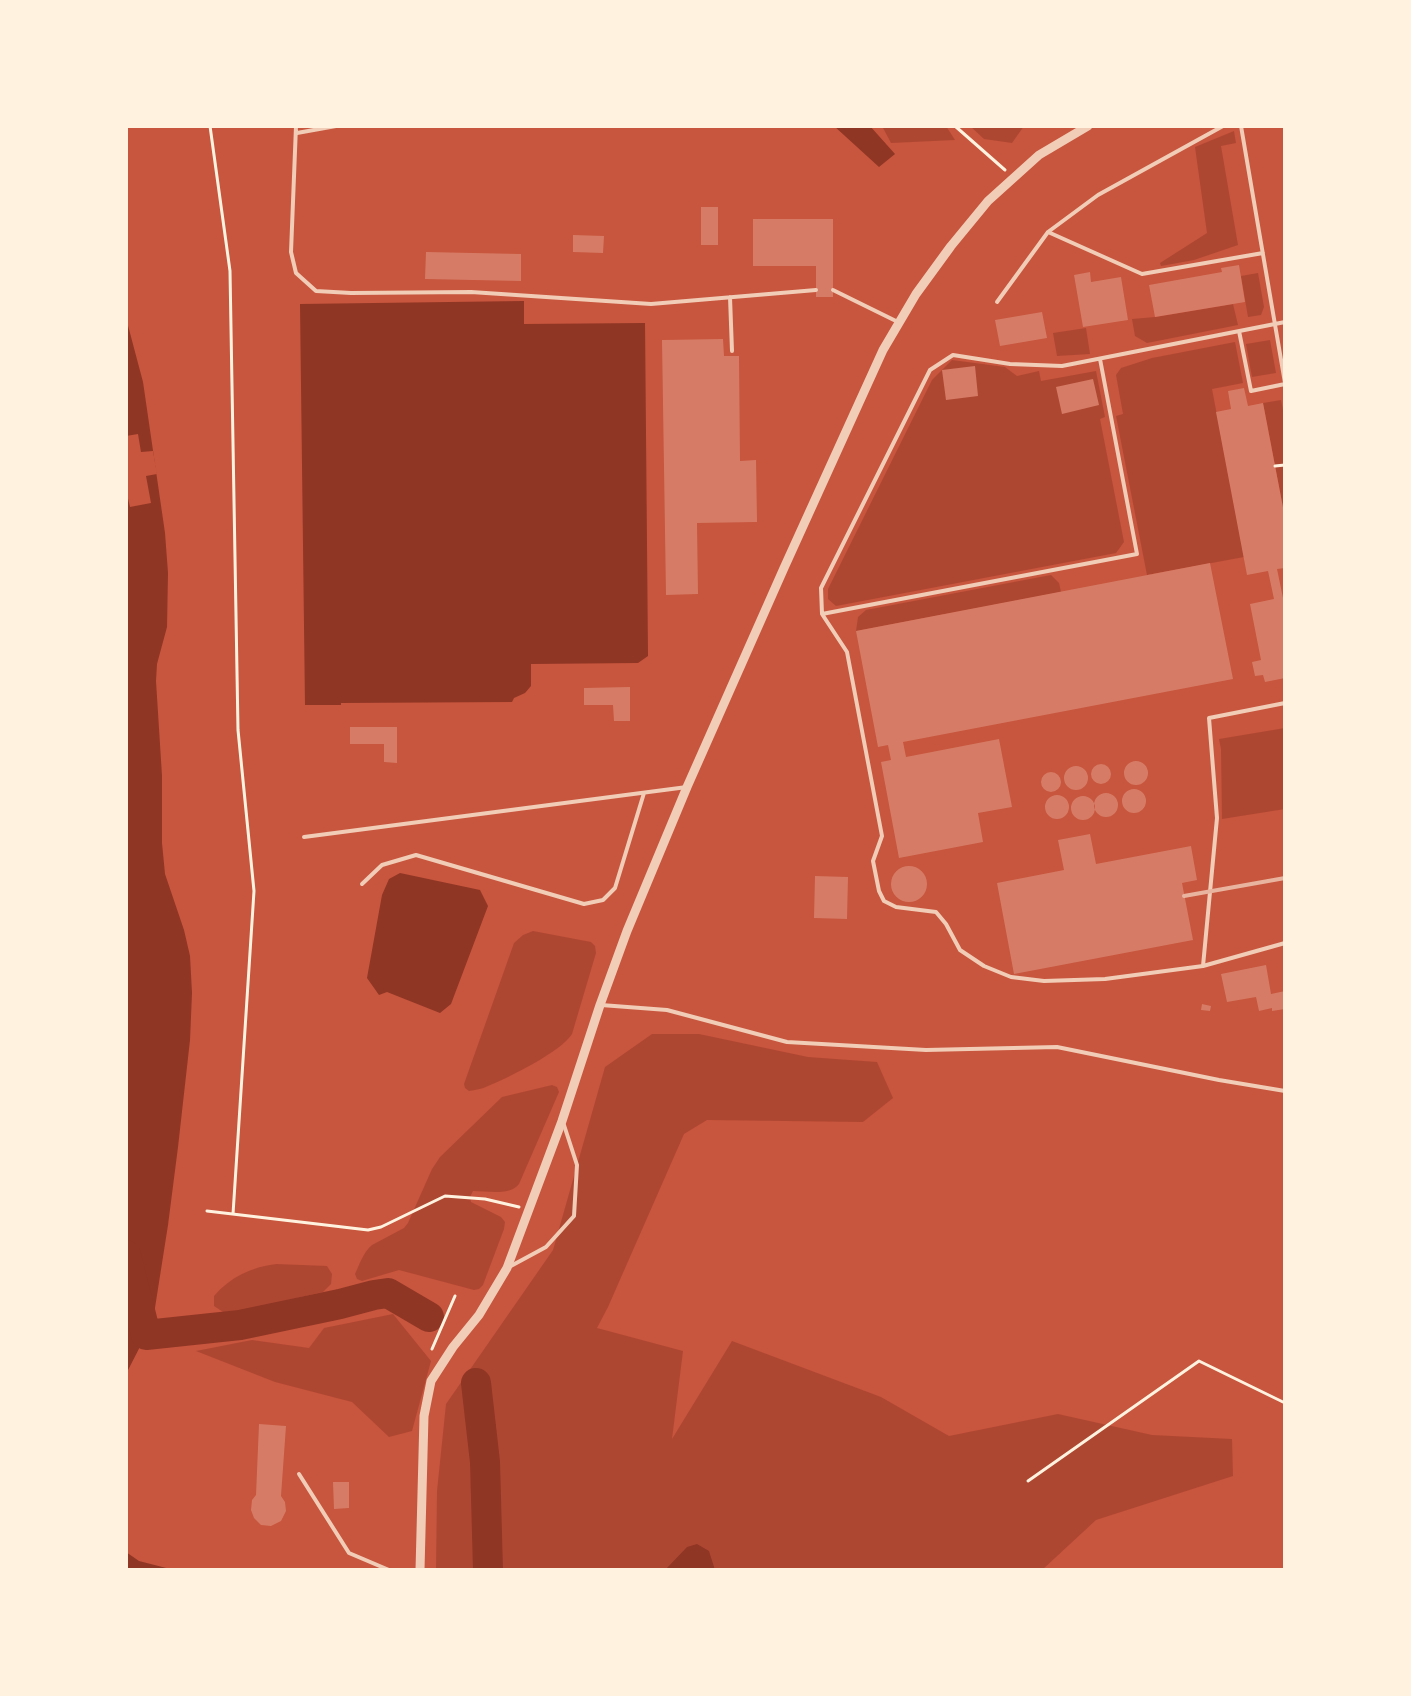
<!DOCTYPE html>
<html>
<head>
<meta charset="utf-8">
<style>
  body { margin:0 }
  #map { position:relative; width:1411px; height:1696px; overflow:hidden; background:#c8553d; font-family:Manrope,sans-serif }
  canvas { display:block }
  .frame { position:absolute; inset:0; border:128px solid #fff3e0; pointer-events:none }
</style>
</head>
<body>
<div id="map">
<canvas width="1411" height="1696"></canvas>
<div class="frame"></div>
</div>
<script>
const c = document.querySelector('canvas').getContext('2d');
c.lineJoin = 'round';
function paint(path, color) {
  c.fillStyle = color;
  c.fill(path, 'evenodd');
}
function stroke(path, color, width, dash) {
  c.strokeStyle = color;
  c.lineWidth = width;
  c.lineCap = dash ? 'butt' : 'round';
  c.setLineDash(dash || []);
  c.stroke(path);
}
paint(new Path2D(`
  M 882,126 L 946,126 L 955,140 L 891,143 Z
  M 970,126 L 1024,126 L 1012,143 L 984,139 Z
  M 1234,131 L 1236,143 L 1221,146 L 1238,245 L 1194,260 L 1161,266 L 1160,263 L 1207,233 L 1195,147 Z
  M 1258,273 L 1264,307 L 1261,315 L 1248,317 L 1241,276 Z
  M 1233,304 L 1238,325 L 1147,343 L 1135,336 L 1132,319 L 1155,317 Z
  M 1086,328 L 1090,354 L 1057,356 L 1053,333 Z
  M 1270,340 L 1276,373 L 1252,377 L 1246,344 Z
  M 1235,342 L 1243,383 L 1212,389 L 1244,557 L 1147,575 L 1116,416 L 1123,414 L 1116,375 L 1121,368 L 1152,358 Z
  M 952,360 L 1005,367 L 1017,376 L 1039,371 L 1041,381 L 1096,371 L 1105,417 L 1100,419 L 1124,542 L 1116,553 L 836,606 L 828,599 L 828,589 L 932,380 Z
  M 1281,400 L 1285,420 L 1285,518 L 1263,403 Z
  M 1051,575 L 1059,583 L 1061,592 L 856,631 L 858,617 L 866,610 Z
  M 1285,728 L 1285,809 L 1222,819 L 1221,749 L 1219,739 Z
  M 533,931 L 591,942 L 595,946 L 596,953 L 572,1034 C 562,1051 508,1078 488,1086 C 482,1089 475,1090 469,1091 L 465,1088 L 464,1084 L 514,943 L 523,935 Z
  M 652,1034 L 699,1034 L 808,1057 L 877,1062 L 893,1098 L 863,1122 L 707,1120 L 684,1134 L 608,1307 L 597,1328 L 683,1351 L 672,1439 L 732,1341 L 881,1397 L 949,1436 L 1058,1414 L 1152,1435 L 1232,1439 L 1233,1476 L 1096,1520 L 1042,1570 L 436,1570 L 437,1491 L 446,1404 L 553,1250 L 605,1067 Z
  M 552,1085 L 557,1087 L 559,1092 L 519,1184 C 510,1196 487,1191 473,1191 L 470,1197 L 471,1202 L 501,1217 L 505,1222 L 504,1229 L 483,1285 L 479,1289 L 474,1290 L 399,1270 L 362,1281 L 357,1279 L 355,1274 C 360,1263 363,1253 372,1245 L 404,1228 L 408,1223 L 432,1169 L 440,1157 L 502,1097 Z
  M 276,1264 L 327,1266 L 332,1274 L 331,1284 L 323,1292 L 226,1314 L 214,1306 L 214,1296 C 230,1277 252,1267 276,1264 Z
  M 393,1314 L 431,1361 L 412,1431 L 389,1437 L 352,1402 L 275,1382 L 196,1351 L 252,1340 L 309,1348 L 324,1328 Z`), '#ae4732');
paint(new Path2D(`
  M 834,126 L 870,126 L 895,154 L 879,167 Z
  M 524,301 L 524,324 L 645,323 L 648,656 L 638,663 L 531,664 L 531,686 L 525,693 L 514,698 L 512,702 L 341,703 L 341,705 L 305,705 L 300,304 Z
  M 126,318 L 143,382 L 165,533 L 168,573 L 167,627 L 157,664 L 156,681 L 162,776 L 162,843 L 165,874 L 184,930 L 190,956 L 192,993 L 190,1040 L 178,1147 L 168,1225 L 154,1314 L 146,1335 L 126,1374 Z
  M 400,873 L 480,890 L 488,906 L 451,1004 L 440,1013 L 387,992 L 379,995 L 367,978 L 382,895 L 389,879 Z
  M 697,1544 L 709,1551 L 715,1570 L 665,1570 L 687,1547 Z
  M 126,1552 L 139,1561 L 174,1570 L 126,1570 Z`), '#8f3625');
paint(new Path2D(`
  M 138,434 L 141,452 L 153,451 L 157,474 L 146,476 L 151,503 L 130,507 L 126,490 L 126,436 Z`), '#c8553d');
stroke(new Path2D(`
  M 126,1255 L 146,1335 L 240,1325 L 340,1304 L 374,1295 L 388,1293 L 429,1317
  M 476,1383 L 485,1462 L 488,1570`), '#8f3625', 30);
paint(new Path2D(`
  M 701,207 L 718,207 L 718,245 L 701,245 Z
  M 753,219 L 833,219 L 833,297 L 816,297 L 816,266 L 753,266 Z
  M 573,235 L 604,236 L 603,253 L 573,252 Z
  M 426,252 L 521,254 L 521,281 L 425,279 Z
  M 1239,265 L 1245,302 L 1155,317 L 1149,285 L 1222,272 L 1221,268 Z
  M 1090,272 L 1091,282 L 1121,277 L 1128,320 L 1083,327 L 1074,275 Z
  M 1042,312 L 1047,338 L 1000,346 L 995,320 Z
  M 723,339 L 724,356 L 739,356 L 740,461 L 756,460 L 757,522 L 697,523 L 698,594 L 666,595 L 662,340 Z
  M 975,366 L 978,396 L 946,400 L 942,370 Z
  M 1093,379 L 1099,405 L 1062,414 L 1056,387 Z
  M 1244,388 L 1248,406 L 1263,403 L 1285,518 L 1285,568 L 1277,569 L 1283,598 L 1285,597 L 1285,678 L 1265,682 L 1263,675 L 1255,676 L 1252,662 L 1261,660 L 1250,604 L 1274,599 L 1268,571 L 1247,575 L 1216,412 L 1231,409 L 1228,391 Z
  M 1210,563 L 1233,679 L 903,742 L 906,757 L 999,739 L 1012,807 L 978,813 L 983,842 L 899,858 L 881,762 L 891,760 L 888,745 L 878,747 L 856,631 Z
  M 630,687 L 630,721 L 614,721 L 613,705 L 584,705 L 584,688 Z
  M 350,727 L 397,727 L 397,763 L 384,762 L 384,744 L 350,744 Z
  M1124 773a12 12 0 1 1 24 0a12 12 0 1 1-24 0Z
  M1091 774a10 10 0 1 1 20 0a10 10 0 1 1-20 0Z
  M1064 778a12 12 0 1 1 24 0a12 12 0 1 1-24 0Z
  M1041 782a10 10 0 1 1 20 0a10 10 0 1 1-20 0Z
  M1122 801a12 12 0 1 1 24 0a12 12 0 1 1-24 0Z
  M1094 805a12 12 0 1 1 24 0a12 12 0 1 1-24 0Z
  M1045 807a12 12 0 1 1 24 0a12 12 0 1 1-24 0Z
  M1071 808a12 12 0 1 1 24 0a12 12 0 1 1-24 0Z
  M 1090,834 L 1096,864 L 1191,846 L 1197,880 L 1182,883 L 1193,940 L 1014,974 L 997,883 L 1064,870 L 1058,840 Z
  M891 884a18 18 0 1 1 36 0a18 18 0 1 1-36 0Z
  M 815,876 L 848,877 L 847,919 L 814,918 Z
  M 1266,965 L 1271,994 L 1285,991 L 1285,1009 L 1272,1011 L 1272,1008 L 1259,1011 L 1256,997 L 1227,1002 L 1221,974 Z
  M 1202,1004 L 1211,1006 L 1210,1011 L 1201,1010 Z
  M 259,1424 L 286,1426 L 281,1496 L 285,1502 L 286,1511 L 281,1521 L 271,1526 L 261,1525 L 254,1518 L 251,1510 L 252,1500 L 256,1495 Z
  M 333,1482 L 349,1482 L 349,1508 L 334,1509 Z`), '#d67c66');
stroke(new Path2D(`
  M 210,126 L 230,271 L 238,730 L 254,891 L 233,1214
  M 955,126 L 1005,170
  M 1275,466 L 1285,465
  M 207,1211 L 368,1230 L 381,1227 L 445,1196 L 485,1199 L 519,1207
  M 432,1349 L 455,1296
  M 1028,1481 L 1199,1361 L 1285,1403`), '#fff3e0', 3);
stroke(new Path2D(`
  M 296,126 L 291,252 L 296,273 L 316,291 L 351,293 L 471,292 L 651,304 L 816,290
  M 1241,126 L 1285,383
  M 297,133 L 336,126
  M 1048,232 L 1142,274 L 1263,253
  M 833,290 L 900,323
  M 730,297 L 732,351
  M 997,302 L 1048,232 L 1098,195 L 1223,126
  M 1285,322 L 1062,366 L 1010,364 L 953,355 L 930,370 L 821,588 L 822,614 L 847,652 L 882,836 L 873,861 L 879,891 L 884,901 L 896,907 L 936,912 L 946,924 L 960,950 L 984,966 L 1011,977 L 1044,981 L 1105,979 L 1203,966 L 1285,943
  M 1239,331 L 1251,391 L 1285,384
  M 822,614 L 1137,554 L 1100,359
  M 304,837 L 687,787
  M 362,884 L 382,865 L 416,855 L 584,904 L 603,900 L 615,888 L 644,793
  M 1203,966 L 1217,818 L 1209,718 L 1285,703
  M 601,1005 L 667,1010 L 787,1042 L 926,1050 L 1057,1047 L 1219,1080 L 1285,1091
  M 509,1267 L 546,1247 L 574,1216 L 577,1165 L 563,1122
  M 299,1474 L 349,1553 L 389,1570`), '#f1ccb7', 4);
stroke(new Path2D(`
  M 420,1570 L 424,1416 L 431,1381 L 453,1347 L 479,1315 L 507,1268 L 562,1121 L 600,1005 L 627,931 L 687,787 L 784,568 L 883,350 L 916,294 L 951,246 L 988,201 L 1039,155 L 1088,126`), '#f1ccb7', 9);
stroke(new Path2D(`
  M 1184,896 L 1285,878`), '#e9b49f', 4);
</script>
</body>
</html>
